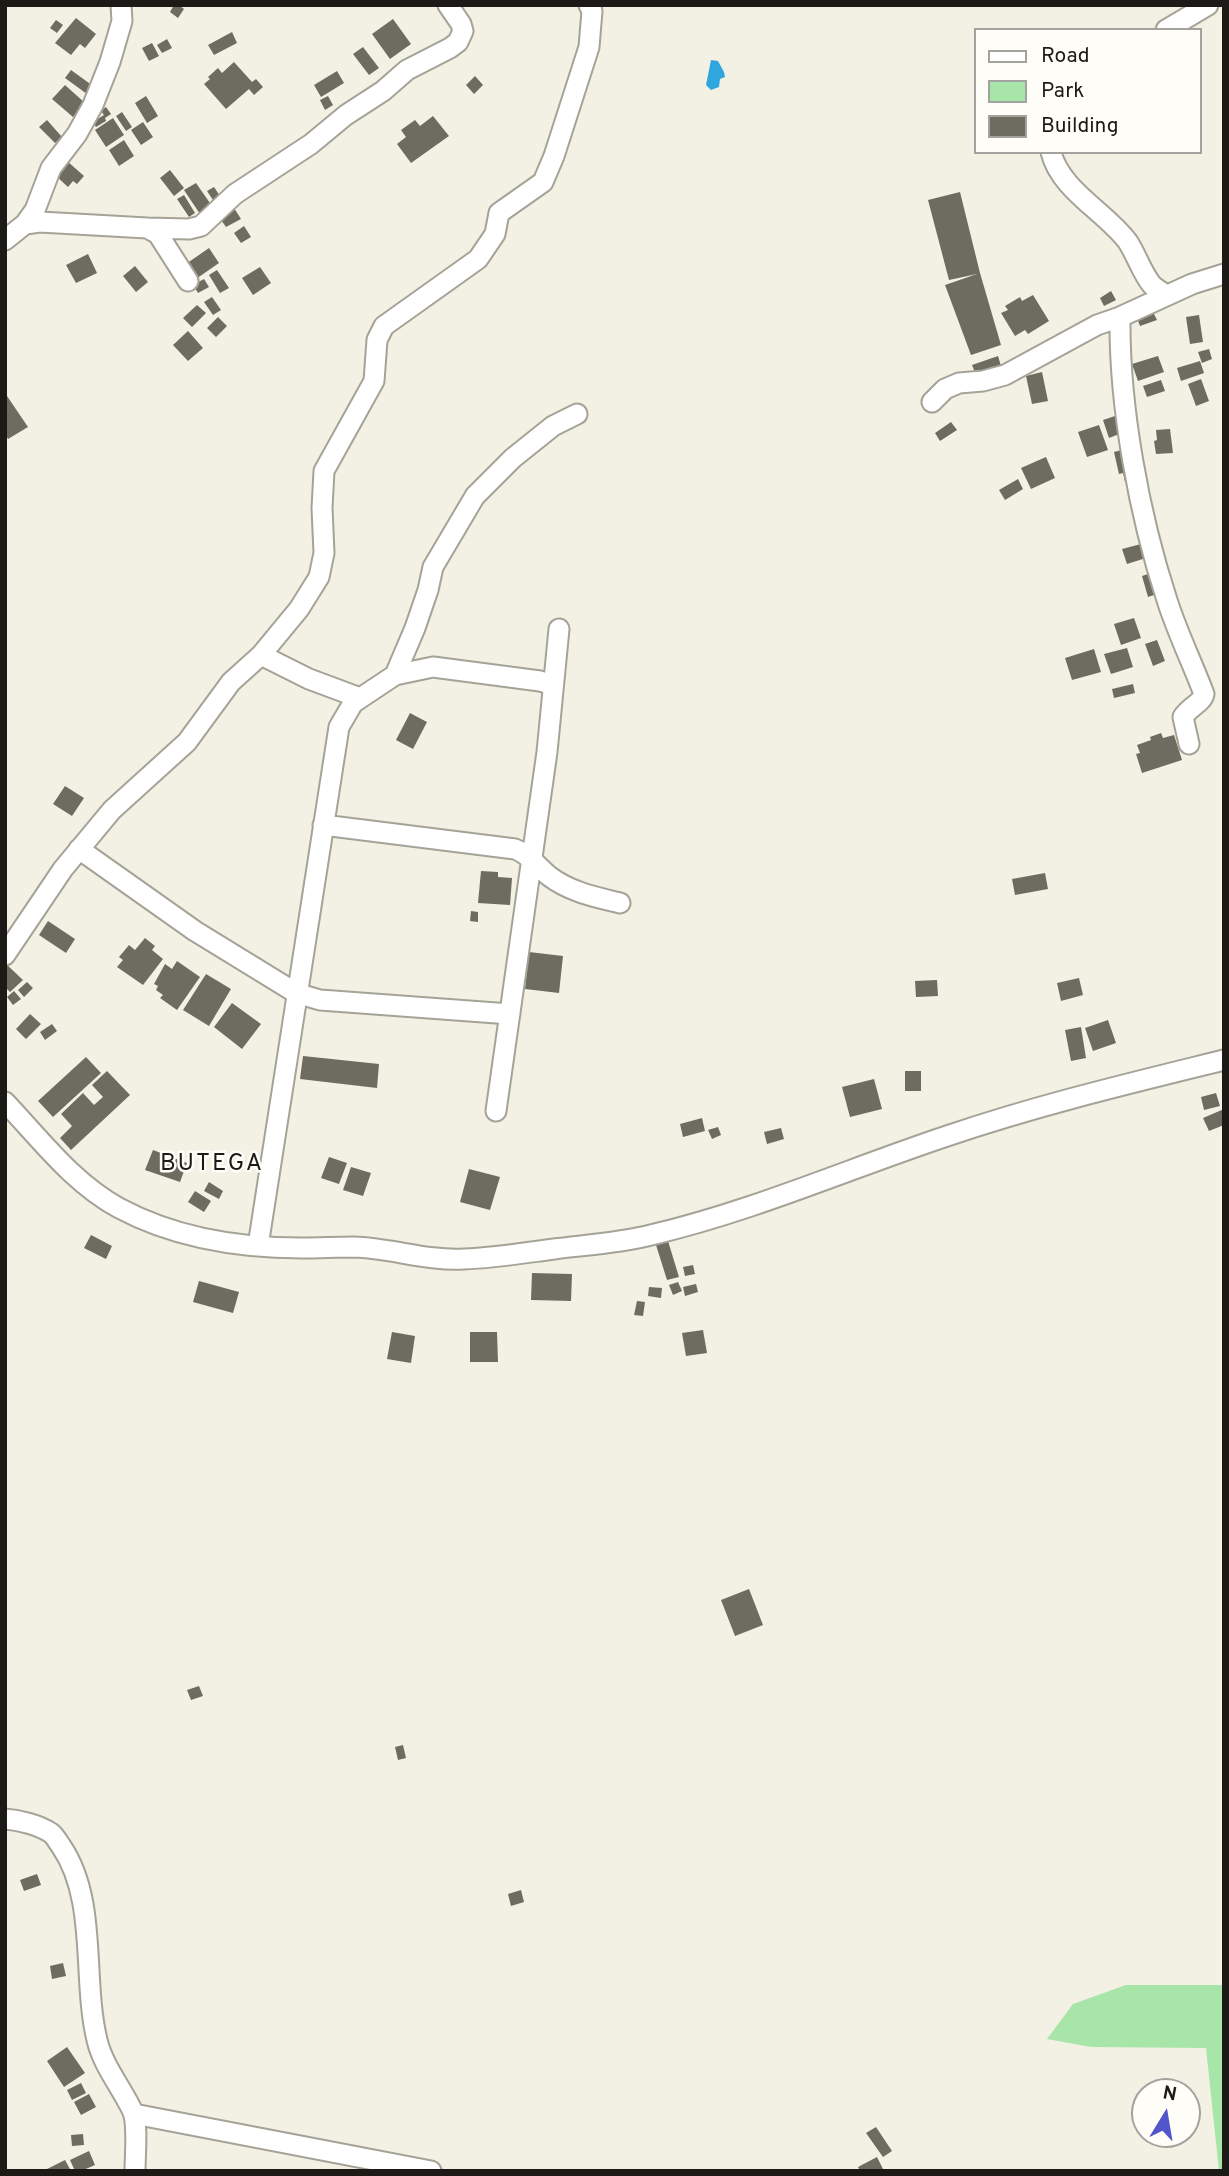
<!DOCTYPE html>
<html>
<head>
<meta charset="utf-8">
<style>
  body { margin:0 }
  #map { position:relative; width:1229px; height:2176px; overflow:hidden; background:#f3f0e4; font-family:Overpass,sans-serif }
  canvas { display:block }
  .frame { position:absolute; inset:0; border:7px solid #1b1a16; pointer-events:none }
  .legend { position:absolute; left:974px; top:28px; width:228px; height:126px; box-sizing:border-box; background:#fffdf8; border:2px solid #a4a29e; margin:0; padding:9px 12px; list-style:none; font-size:21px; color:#1b1a16 }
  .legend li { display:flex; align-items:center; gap:14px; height:35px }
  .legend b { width:35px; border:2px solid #a4a29e }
  .north { position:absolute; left:1131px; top:2078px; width:70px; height:70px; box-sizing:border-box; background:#fffdf8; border:2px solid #a4a29e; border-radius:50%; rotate:11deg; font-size:19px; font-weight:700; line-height:28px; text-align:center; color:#1b1a16 }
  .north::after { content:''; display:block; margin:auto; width:24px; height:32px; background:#5255cc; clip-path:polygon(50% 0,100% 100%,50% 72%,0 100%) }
</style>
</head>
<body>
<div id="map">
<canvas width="1229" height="2176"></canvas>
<div class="frame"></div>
<ul class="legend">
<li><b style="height:9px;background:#fff"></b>Road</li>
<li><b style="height:19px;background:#a7e5a9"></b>Park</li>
<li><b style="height:19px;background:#6e6b61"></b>Building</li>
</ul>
<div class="north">N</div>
</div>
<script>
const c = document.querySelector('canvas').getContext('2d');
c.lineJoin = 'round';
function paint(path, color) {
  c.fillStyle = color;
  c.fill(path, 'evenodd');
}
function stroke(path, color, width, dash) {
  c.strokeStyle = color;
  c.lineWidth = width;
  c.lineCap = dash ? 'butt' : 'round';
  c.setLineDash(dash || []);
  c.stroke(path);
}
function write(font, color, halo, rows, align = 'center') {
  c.font = font + ' Overpass,sans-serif';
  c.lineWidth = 5;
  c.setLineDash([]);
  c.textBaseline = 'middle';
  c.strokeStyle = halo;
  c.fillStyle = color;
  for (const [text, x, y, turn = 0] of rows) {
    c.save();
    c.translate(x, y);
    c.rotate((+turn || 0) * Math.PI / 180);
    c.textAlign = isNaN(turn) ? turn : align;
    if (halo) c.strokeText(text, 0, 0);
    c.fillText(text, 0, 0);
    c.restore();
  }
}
paint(new Path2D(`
  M 1126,1985 L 1224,1985 L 1224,2171 L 1219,2171 L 1206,2048 L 1091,2047 L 1047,2039 L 1073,2004 Z`), '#a7e5a9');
paint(new Path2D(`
  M 711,60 L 718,61 L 724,72 L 725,77 L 720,79 L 719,87 L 711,90 L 706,85 Z`), '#2fa6dd');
paint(new Path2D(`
  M 174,5 L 179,5 L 184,9 L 178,18 L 170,12 Z
  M 76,18 L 96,34 L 85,48 L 80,44 L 71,55 L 55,43 Z
  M 393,19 L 411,44 L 390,59 L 372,34 Z
  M 56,20 L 63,25 L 57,33 L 50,28 Z
  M 232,32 L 237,43 L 214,55 L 208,45 Z
  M 167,39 L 172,48 L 162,53 L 157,45 Z
  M 152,43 L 159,56 L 149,61 L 142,48 Z
  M 363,47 L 379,68 L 369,75 L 353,54 Z
  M 234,62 L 252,82 L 256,79 L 263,87 L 254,95 L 249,89 L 226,109 L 204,84 L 210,79 L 208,77 L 218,68 L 222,73 Z
  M 71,70 L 93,86 L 87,94 L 65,78 Z
  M 337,71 L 344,83 L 321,97 L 314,85 Z
  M 475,76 L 483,85 L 474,94 L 466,85 Z
  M 65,85 L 85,103 L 73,117 L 52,99 Z
  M 146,96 L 158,116 L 147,123 L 135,103 Z
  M 328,96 L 333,105 L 325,110 L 320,100 Z
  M 106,107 L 111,114 L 105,118 L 106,121 L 96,127 L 93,122 L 104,115 L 101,111 Z
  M 122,112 L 132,127 L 126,131 L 116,116 Z
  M 433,116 L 449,136 L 411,163 L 397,144 L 406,137 L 401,130 L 415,120 L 420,126 Z
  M 113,118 L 124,135 L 106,147 L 95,130 Z
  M 47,120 L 62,137 L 55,143 L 39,127 Z
  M 143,122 L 153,137 L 141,145 L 131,130 Z
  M 124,140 L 134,156 L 119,166 L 109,150 Z
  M 67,161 L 84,176 L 77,184 L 73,181 L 68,187 L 55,175 Z
  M 170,170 L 184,188 L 174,196 L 160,178 Z
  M 196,183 L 212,206 L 200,214 L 184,190 Z
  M 214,187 L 220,196 L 213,200 L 207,191 Z
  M 960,192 L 980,273 L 1001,345 L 971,355 L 945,285 L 977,274 L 949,280 L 928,200 Z
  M 184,195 L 195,213 L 189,217 L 177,199 Z
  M 234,208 L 241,219 L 226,227 L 219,217 Z
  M 244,226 L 251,237 L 241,243 L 234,233 Z
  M 209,248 L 219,263 L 193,281 L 183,266 Z
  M 88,254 L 97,273 L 76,283 L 66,265 Z
  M 135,266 L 148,282 L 136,292 L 123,276 Z
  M 260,267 L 271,283 L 253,295 L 242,278 Z
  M 217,270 L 229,288 L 220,293 L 209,275 Z
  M 204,279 L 209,287 L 198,293 L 193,285 Z
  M 1111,291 L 1116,300 L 1104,306 L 1100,298 Z
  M 1033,295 L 1049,321 L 1028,334 L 1025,330 L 1015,336 L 1001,313 L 1008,310 L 1005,306 L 1020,297 L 1022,301 Z
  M 212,297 L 221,310 L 213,315 L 204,302 Z
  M 197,305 L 206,313 L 192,327 L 183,318 Z
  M 1153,312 L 1157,320 L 1140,326 L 1137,318 Z
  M 1199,315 L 1203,342 L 1190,344 L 1186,317 Z
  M 218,317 L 227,326 L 216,337 L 207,328 Z
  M 188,331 L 203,348 L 188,361 L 173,345 Z
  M 1209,349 L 1212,359 L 1202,363 L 1198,352 Z
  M 998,356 L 1001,366 L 976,375 L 972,365 Z
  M 1158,356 L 1164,372 L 1138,381 L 1132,364 Z
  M 1200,361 L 1204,373 L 1181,381 L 1177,368 Z
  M 1042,372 L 1048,401 L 1032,404 L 1026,376 Z
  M 1201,379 L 1209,401 L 1196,406 L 1188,384 Z
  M 1161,380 L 1165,391 L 1147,397 L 1143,386 Z
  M 5,393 L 28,427 L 8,439 L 5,434 Z
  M 1121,414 L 1127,431 L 1109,438 L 1103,420 Z
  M 951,422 L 957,430 L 940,441 L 935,433 Z
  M 1099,425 L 1108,450 L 1087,457 L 1078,432 Z
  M 1170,429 L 1173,453 L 1156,454 L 1154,441 L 1157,440 L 1156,430 Z
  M 1125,449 L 1130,482 L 1125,482 L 1123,473 L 1119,474 L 1114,452 Z
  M 1046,457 L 1055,478 L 1031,489 L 1021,468 Z
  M 1018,479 L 1023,489 L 1005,500 L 999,490 Z
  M 1141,544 L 1146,558 L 1127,564 L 1122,549 Z
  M 1154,572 L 1160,593 L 1148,597 L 1142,576 Z
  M 1134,618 L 1141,638 L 1121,645 L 1114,624 Z
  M 1157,640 L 1165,661 L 1153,666 L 1145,644 Z
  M 1127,648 L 1133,667 L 1111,674 L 1104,654 Z
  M 1094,649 L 1101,672 L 1072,680 L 1065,658 Z
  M 1133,684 L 1135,693 L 1114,698 L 1112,689 Z
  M 410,713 L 427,722 L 413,749 L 396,740 Z
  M 1161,733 L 1163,738 L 1174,735 L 1182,760 L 1142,773 L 1136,754 L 1140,753 L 1137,745 L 1151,740 L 1150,737 Z
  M 65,786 L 84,798 L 72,816 L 53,804 Z
  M 481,871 L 498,872 L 498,877 L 512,878 L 510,905 L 478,903 Z
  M 1045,873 L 1048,889 L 1015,895 L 1012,879 Z
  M 471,911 L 478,912 L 478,922 L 470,921 Z
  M 48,921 L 75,939 L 66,953 L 39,935 Z
  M 145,938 L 155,946 L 152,950 L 163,959 L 143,985 L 117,967 L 123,960 L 119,957 L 129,945 L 135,950 Z
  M 529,952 L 563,956 L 559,993 L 525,989 Z
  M 177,961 L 200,977 L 177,1010 L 160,998 L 163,995 L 156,990 L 158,986 L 154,984 L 165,964 L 172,969 Z
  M 5,963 L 23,980 L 10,992 L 5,987 Z
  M 206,974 L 231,989 L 209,1026 L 183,1010 Z
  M 1079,978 L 1083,995 L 1061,1001 L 1057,983 Z
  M 937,980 L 938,996 L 916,997 L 915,981 Z
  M 27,982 L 33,988 L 24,997 L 18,990 Z
  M 14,991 L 21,999 L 13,1005 L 7,997 Z
  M 232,1003 L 261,1024 L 242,1049 L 214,1027 Z
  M 30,1014 L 41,1024 L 26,1039 L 16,1029 Z
  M 1108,1020 L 1116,1043 L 1093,1051 L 1085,1028 Z
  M 52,1024 L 57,1031 L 45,1040 L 40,1032 Z
  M 1081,1027 L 1086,1058 L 1071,1061 L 1065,1030 Z
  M 303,1056 L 379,1064 L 377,1088 L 300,1079 Z
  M 86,1057 L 101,1073 L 53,1117 L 38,1101 Z
  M 107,1071 L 130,1095 L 71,1150 L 60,1138 L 72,1126 L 61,1114 L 83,1093 L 94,1105 L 103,1097 L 92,1085 Z
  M 905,1071 L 921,1071 L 921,1091 L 905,1091 Z
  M 874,1079 L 882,1109 L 850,1117 L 842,1087 Z
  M 1216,1093 L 1220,1106 L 1204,1110 L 1201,1097 Z
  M 1224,1109 L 1224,1125 L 1209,1131 L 1203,1118 Z
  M 702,1118 L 705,1131 L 683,1137 L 680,1124 Z
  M 718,1127 L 721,1135 L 712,1139 L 708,1130 Z
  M 781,1128 L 784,1139 L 767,1144 L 764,1132 Z
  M 153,1150 L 187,1163 L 180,1182 L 145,1170 Z
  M 329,1157 L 347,1163 L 339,1184 L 321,1178 Z
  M 351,1167 L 371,1173 L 363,1196 L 343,1190 Z
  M 469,1169 L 500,1177 L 490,1210 L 460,1202 Z
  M 209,1182 L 223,1191 L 219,1199 L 204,1191 Z
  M 195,1191 L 211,1201 L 204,1212 L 188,1202 Z
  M 91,1235 L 112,1246 L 106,1259 L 84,1248 Z
  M 668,1241 L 679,1277 L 667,1280 L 656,1245 Z
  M 693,1265 L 695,1274 L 685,1276 L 683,1267 Z
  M 532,1273 L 572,1274 L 571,1301 L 531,1300 Z
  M 199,1281 L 239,1292 L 233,1313 L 193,1302 Z
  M 678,1282 L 682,1291 L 673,1295 L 669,1285 Z
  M 696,1284 L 698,1292 L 685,1296 L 683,1287 Z
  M 649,1287 L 662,1288 L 661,1298 L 648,1296 Z
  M 637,1301 L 645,1302 L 643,1316 L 634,1315 Z
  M 703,1330 L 707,1353 L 686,1356 L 682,1333 Z
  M 392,1332 L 415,1336 L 411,1363 L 387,1359 Z
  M 470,1332 L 497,1332 L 498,1362 L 470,1362 Z
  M 749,1589 L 763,1625 L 735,1636 L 721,1600 Z
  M 199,1686 L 203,1696 L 191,1700 L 187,1690 Z
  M 403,1745 L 406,1758 L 398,1760 L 395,1747 Z
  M 37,1874 L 41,1885 L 24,1891 L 20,1880 Z
  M 521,1890 L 524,1902 L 511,1906 L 508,1894 Z
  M 63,1963 L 66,1976 L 52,1979 L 50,1966 Z
  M 67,2047 L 85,2073 L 64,2087 L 47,2061 Z
  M 81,2083 L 86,2093 L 72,2100 L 67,2090 Z
  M 89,2094 L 96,2107 L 81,2115 L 74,2102 Z
  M 876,2127 L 892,2151 L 883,2157 L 866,2133 Z
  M 83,2134 L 84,2145 L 72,2146 L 71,2135 Z
  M 89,2151 L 95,2165 L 81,2171 L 75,2171 L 70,2160 Z
  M 877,2157 L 884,2171 L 860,2171 L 858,2167 Z
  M 65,2160 L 71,2171 L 43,2171 Z`), '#6e6b61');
const minor = new Path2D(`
  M 1166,30 L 1208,5
  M 1051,152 C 1060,190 1106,212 1128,242 C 1137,256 1142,273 1152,285 C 1156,289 1162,292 1166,295
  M 25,224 L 40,222 L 147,228 L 158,234 L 188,281
  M 147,228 L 189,229 L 201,226 L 235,194 L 311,144 L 346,115 L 383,91 L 407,70 L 450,48 L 458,42 L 463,31 L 461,24 L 448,5
  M 5,240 L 25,224 L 35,210 L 51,168 L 77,134 L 93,105 L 110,62 L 122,21 L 121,5
  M 1120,317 C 1119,406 1139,515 1167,600 C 1177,632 1192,662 1204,694 C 1202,703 1189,707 1183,717 L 1189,744
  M 932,402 L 945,389 L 959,383 L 983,381 L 1005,375 L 1097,325 L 1120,317 L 1192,284 L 1224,274
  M 261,655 L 309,679 L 360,698
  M 395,675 L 415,628 L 428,590 L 433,567 L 475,496 L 513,458 L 553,426 L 577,414
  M 323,825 L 515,849 C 529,854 537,866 549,876 C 570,892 595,897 620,903
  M 79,849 L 195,931 L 296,993 L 320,1000 L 510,1014
  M 5,955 L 63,869 L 112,810 L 187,742 L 231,682 L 261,655 L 299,609 L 319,577 L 324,553 L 322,508 L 324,471 L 374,381 L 377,340 L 384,326 L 478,259 L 495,234 L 499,213 L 543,182 L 554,156 L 589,47 L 592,11 L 589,5
  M 5,1102 C 41,1140 73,1183 119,1208 C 175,1238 239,1248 302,1248 C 319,1248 337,1247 354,1247 C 391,1248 426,1261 464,1259 C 494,1258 524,1253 554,1249 C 586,1245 620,1243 651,1235 C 753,1211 848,1169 947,1136 C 1038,1105 1131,1083 1224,1060
  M 496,1111 L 547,752 L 559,629
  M 258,1246 L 339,727 L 353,703 L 395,675 L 433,667 L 540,681 L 553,685
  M 5,1819 C 19,1820 39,1825 51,1833 C 55,1836 58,1842 61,1846 C 98,1900 82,1978 97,2040 C 103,2066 122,2088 133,2112 C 138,2125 135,2156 135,2171
  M 134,2114 L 431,2171`);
stroke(minor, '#a5a397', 23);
stroke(minor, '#fff', 19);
c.letterSpacing = '2px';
write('24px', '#1b1a16', '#fffdf8', [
  ["BUTEGA",212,1165]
]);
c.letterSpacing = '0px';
</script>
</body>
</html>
